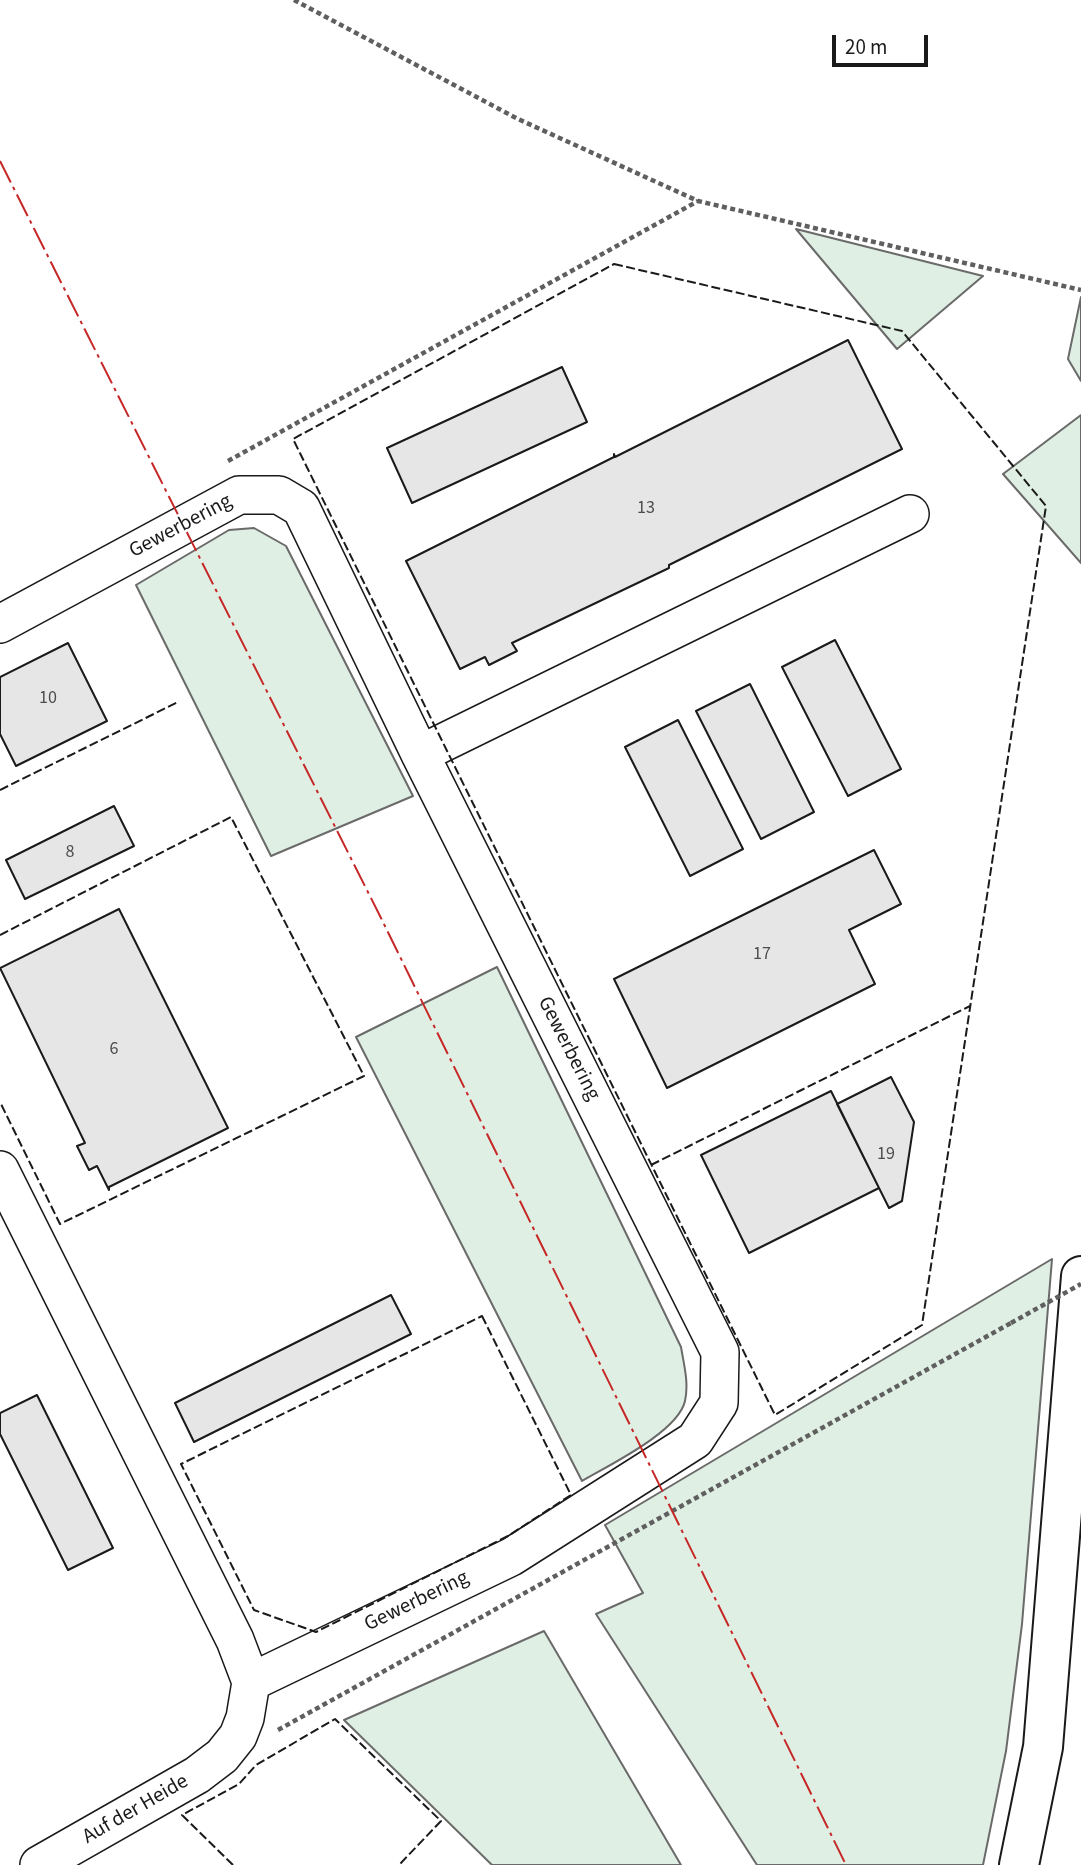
<!DOCTYPE html>
<html>
<head>
<meta charset="utf-8">
<style>
  body { margin:0 }
  #map { position:relative; width:1081px; height:1865px; overflow:hidden; background:#fff; font-family:"Source Sans 3",sans-serif }
  canvas { display:block }
  .scale { position:absolute; left:832px; top:35px; width:96px; height:32px; box-sizing:border-box; border:4px solid #1a1a1a; border-top:0; padding-left:9px; font-size:21px; line-height:24px; white-space:nowrap; color:#1a1a1a; -webkit-text-stroke:5px #fff; paint-order:stroke }
</style>
</head>
<body>
<div id="map">
<canvas width="1081" height="1865"></canvas>
<div class="scale">20 m</div>
</div>
<script>
const c = document.querySelector('canvas').getContext('2d');
c.lineJoin = 'round';
function paint(path, color) {
  c.fillStyle = color;
  c.fill(path, 'evenodd');
}
function stroke(path, color, width, dash) {
  c.strokeStyle = color;
  c.lineWidth = width;
  c.lineCap = dash ? 'butt' : 'round';
  c.setLineDash(dash || []);
  c.stroke(path);
}
function write(font, color, halo, rows, align = 'center') {
  c.font = font + ' "Source Sans 3",sans-serif';
  c.lineWidth = 5;
  c.setLineDash([]);
  c.textBaseline = 'middle';
  c.strokeStyle = halo;
  c.fillStyle = color;
  for (const [text, x, y, turn = 0] of rows) {
    c.save();
    c.translate(x, y);
    c.rotate((+turn || 0) * Math.PI / 180);
    c.textAlign = isNaN(turn) ? turn : align;
    if (halo) c.strokeText(text, 0, 0);
    c.fillText(text, 0, 0);
    c.restore();
  }
}
const green = new Path2D(`
  M 796,229 L 983,276 L 897,349 Z
  M 1081,297 L 1081,381 L 1068,359 Z
  M 1081,415 L 1081,563 L 1003,474 Z
  M 254,528 L 286,546 L 413,796 L 271,856 L 136,585 L 229,530 Z
  M 497,967 L 681,1347 C 684,1365 689,1383 685,1401 C 678,1432 609,1465 582,1481 L 356,1037 Z
  M 1052,1259 L 1022,1624 L 1006,1751 L 983,1865 L 757,1865 L 596,1614 L 643,1593 L 605,1525 Z
  M 544,1631 L 681,1865 L 492,1865 L 344,1720 Z`);
paint(green, '#e0efe3');
stroke(green, '#6a6a6a', 2);
const building = new Path2D(`
  M 848,340 L 902,449 L 669,565 L 669,568 L 512,643 L 517,651 L 489,665 L 485,657 L 460,669 L 406,561 L 614,457 L 614,454 L 615,457 Z
  M 562,367 L 587,422 L 412,503 L 387,448 Z
  M 835,640 L 901,769 L 848,796 L 782,667 Z
  M 68,643 L 107,721 L 16,766 L 0,734 L 0,677 Z
  M 750,684 L 814,812 L 761,839 L 696,711 Z
  M 678,720 L 743,849 L 690,876 L 625,747 Z
  M 114,806 L 134,846 L 25,899 L 6,860 Z
  M 874,850 L 901,904 L 849,930 L 875,984 L 667,1088 L 614,979 Z
  M 119,909 L 228,1128 L 109,1187 L 109,1190 L 97,1166 L 89,1170 L 77,1146 L 85,1143 L 0,968 Z
  M 891,1077 L 914,1122 L 902,1201 L 889,1208 L 837,1104 Z
  M 831,1091 L 879,1188 L 749,1253 L 701,1155 Z
  M 391,1295 L 411,1334 L 194,1442 L 175,1403 Z
  M 37,1395 L 113,1548 L 68,1570 L 0,1434 L 0,1413 Z`);
paint(building, '#e6e6e6');
stroke(building, '#1a1a1a', 2);
const minor = new Path2D(`
  M 0,624 L 239,495 L 279,495 L 301,508 L 420,754 L 720,1352 L 719,1403 L 695,1440 L 511,1557 L 251,1682
  M 420,754 L 910,514
  M 0,1170 L 235,1640 L 251,1682 L 245,1718 L 238,1736 L 222,1756 L 197,1775 L 39,1865`);
const major = new Path2D(`
  M 1019,1865 L 1043,1747 L 1081,1276`);
stroke(minor, '#1a1a1a', 40);
stroke(major, '#1a1a1a', 42);
stroke(new Path2D(`
  M 294,0 L 518,119 L 698,201 L 1081,290
  M 228,461 L 698,201
  M 278,1730 L 1011,1323`), '#5f5f5f', 4.5, [5, 3.5]);
stroke(minor, '#fff', 37);
stroke(major, '#fff', 38);
stroke(new Path2D(`
  M 1011,1323 L 1081,1284`), '#5f5f5f', 4.5, [5, 3.5]);
stroke(new Path2D(`
  M 614,264 L 902,331 L 1046,506 L 922,1325 L 775,1415 L 293,439 Z
  M 0,790 L 178,702
  M 0,935 L 231,817 L 364,1076 L 60,1224 L 0,1102
  M 651,1165 L 970,1006
  M 482,1316 L 571,1495 L 508,1536 L 316,1632 L 254,1610 L 181,1464 Z
  M 233,1865 L 182,1815 L 239,1784 L 256,1765 L 335,1719 L 441,1821 L 399,1865`), '#1a1a1a', 2, [9, 3.5]);
stroke(new Path2D(`
  M 0,161 L 380,916 L 846,1865`), '#c62828', 2, [24, 5, 3.5, 5]);
write('18px', '#4d4d4d', null, [
  ["13",646,509],
  ["10",48,699],
  ["8",70,853],
  ["17",762,955],
  ["6",114,1050],
  ["19",886,1155]
]);
write('21px', '#1a1a1a', '#fff', [
  ["Gewerbering",181,527,-28],
  ["Gewerbering",568,1049,63],
  ["Gewerbering",417,1602,-26],
  ["Auf der Heide",136,1810,-30]
]);
</script>
</body>
</html>
